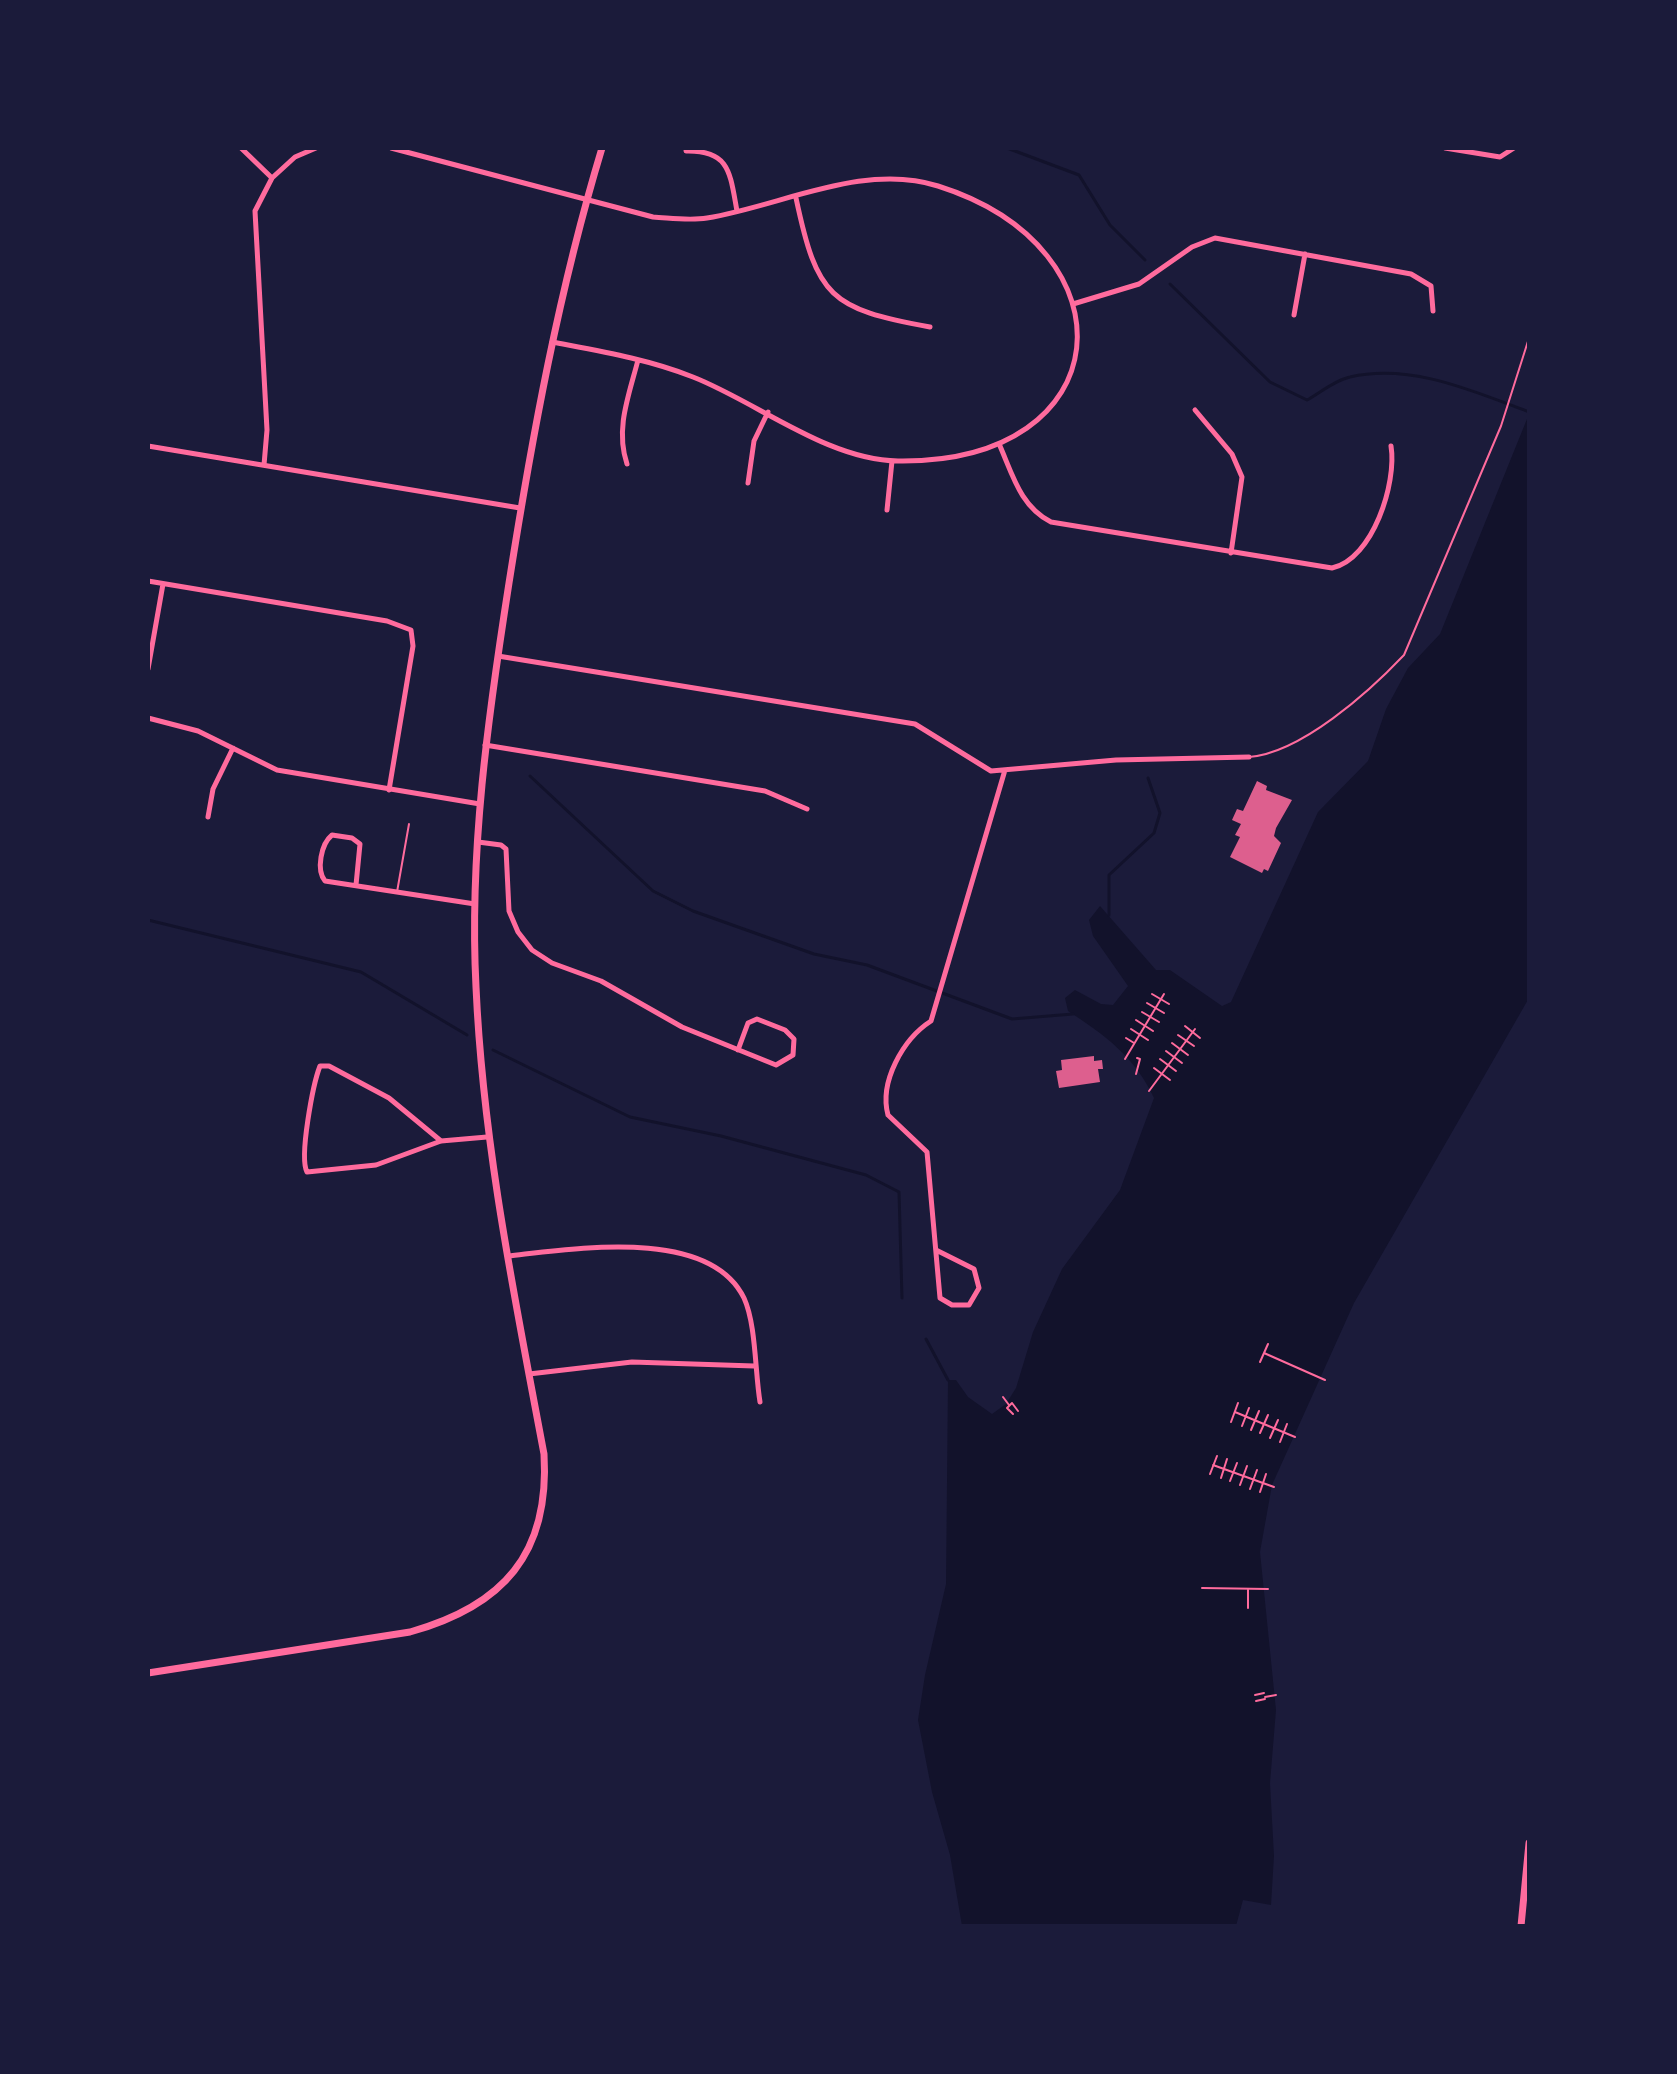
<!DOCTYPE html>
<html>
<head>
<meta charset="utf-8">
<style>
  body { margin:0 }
  #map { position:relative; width:1677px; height:2074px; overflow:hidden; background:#1b1b3a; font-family:"Playfair Display",serif }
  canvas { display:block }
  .frame { position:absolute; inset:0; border:150px solid #1b1b3a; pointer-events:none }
</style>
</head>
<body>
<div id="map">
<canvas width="1677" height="2074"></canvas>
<div class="frame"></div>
</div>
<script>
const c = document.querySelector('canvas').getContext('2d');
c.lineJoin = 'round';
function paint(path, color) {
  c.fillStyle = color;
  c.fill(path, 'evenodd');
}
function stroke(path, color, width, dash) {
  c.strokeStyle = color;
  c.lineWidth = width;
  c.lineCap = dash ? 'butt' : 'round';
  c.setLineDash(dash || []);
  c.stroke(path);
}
paint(new Path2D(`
  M 1529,414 L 1529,998 L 1354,1303 L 1272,1485 L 1260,1552 L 1276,1710 L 1270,1783 L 1274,1856 L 1271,1905 L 1243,1900 L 1236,1926 L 962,1926 L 950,1855 L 932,1792 L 918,1720 L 925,1675 L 946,1584 L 948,1380 L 956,1380 L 968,1397 L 992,1414 L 1006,1404 L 1016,1388 L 1033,1332 L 1062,1269 L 1120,1190 L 1154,1098 C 1135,1057 1105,1035 1068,1011 L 1065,998 L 1075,990 L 1101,1004 L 1113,1005 L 1128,986 L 1093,936 L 1089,920 L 1100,906 L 1156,970 L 1170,970 L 1222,1006 L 1231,1002 L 1318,812 L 1368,761 L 1386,709 L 1408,668 L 1440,634 Z`), '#12122b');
stroke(new Path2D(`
  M 1007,148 L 1079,175 L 1110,225 L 1145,260
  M 1170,284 L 1270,382 L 1307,400 C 1320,393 1335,380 1350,377 C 1411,363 1473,391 1529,412
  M 530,776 L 653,891 L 693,911 L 814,954 L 867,965 L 1012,1019 L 1073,1014
  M 1109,915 L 1109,875 L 1154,833 L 1160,813 L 1148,778
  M 148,920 L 361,972 L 467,1035
  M 493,1050 L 630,1117 L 721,1136 L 866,1175 L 899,1192 L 902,1298
  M 926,1339 L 948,1380`), '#12122b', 3);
paint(new Path2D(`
  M 1257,781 L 1267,786 L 1266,790 L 1292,800 L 1276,828 L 1274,836 L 1281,843 L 1268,871 L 1264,869 L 1262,873 L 1230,857 L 1240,837 L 1235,835 L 1241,824 L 1232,820 L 1237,809 L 1243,811 Z
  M 1094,1056 L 1094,1061 L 1102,1060 L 1103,1069 L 1098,1069 L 1100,1082 L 1059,1088 L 1056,1071 L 1062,1070 L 1061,1060 Z`), '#dd5f8e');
stroke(new Path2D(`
  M 1152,994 L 1169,1004
  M 1147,1003 L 1164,1013
  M 1142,1012 L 1159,1022
  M 1136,1020 L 1153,1031
  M 1185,1026 L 1200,1038
  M 1131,1029 L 1148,1040
  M 1178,1035 L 1194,1046
  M 1126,1038 L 1134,1043
  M 1172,1043 L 1188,1055
  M 1166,1051 L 1182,1063
  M 1125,1059 L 1164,994
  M 1160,1059 L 1176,1071
  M 1154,1068 L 1170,1080
  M 1136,1074 L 1140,1059 L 1137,1058
  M 1149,1091 L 1195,1029
  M 1264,1353 L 1325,1380
  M 1260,1362 L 1268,1344
  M 1003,1397 L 1009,1405
  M 1235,1412 L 1295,1437
  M 1013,1414 L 1007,1408 L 1012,1403 L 1018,1411
  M 1231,1422 L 1238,1403
  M 1242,1426 L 1249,1408
  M 1251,1430 L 1259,1411
  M 1260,1433 L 1268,1415
  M 1270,1438 L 1278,1420
  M 1280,1442 L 1287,1424
  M 1213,1465 L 1274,1487
  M 1210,1474 L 1217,1456
  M 1221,1478 L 1227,1459
  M 1230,1481 L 1237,1463
  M 1240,1485 L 1247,1466
  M 1250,1489 L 1257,1470
  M 1260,1492 L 1266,1474
  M 1202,1588 L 1268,1589
  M 1248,1608 L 1248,1590
  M 1255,1695 L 1264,1693
  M 1265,1697 L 1276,1695
  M 1256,1701 L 1265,1699`), '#ff6b9d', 2);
stroke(new Path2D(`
  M 1249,757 C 1301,753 1369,692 1404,655 L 1501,426 L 1529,338
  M 397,892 L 409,824`), '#ff6b9d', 2);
stroke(new Path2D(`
  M 241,148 L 272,178
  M 391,148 L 653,217 C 671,218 689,221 707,218 C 781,206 863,162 938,186 C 1137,249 1122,464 898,461 C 827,460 757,402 693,377 C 648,359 599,351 552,342
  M 1445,148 L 1500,157 L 1514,148
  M 686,151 C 730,150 730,173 737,211
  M 796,198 C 817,297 830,309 930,327
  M 1073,304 L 1139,284 L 1192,247 L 1215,238 L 1411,274 L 1431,286 L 1433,311
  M 1294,315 L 1305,254
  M 1195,410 L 1232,454 L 1242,477 L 1231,553
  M 148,446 L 520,508
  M 1000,446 C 1013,476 1021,507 1051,522 L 1332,568 C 1373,559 1397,483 1391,446
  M 627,464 C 615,429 629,395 638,360
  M 264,465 L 267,430 L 255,211 L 272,178 L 295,157 L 316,148
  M 748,483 L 754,441 L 768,412
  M 887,510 L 892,461
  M 148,581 L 387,621 L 411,630 L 413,646 L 389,790
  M 498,656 L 915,724 L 991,771 L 1116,760 L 1249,757
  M 148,669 L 163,584
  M 148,718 L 198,731 L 277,770 L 480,804
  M 485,745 L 765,791 L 807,809
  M 208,817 L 213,789 L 233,748
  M 478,842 L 501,845 L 506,849 L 509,911 L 518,932 L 532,950 L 552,963 L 601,981 L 682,1027 L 776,1065 L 793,1055 L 794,1039 L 785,1030 L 757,1019 L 748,1023 L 738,1050
  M 356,885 L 360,844 L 352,838 L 332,835 C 321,844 316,870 325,881 L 475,904
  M 441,1141 L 389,1098 L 329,1066 L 320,1066 C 313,1084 299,1157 307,1172 L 376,1165 L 441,1141 L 487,1137
  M 936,1250 L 974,1269 L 979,1288 L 969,1305 L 952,1305 L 940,1298 L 927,1152 L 888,1115 C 879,1082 903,1039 931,1021 L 1005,770
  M 508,1256 C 572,1249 709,1226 744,1298 C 756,1324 755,1372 760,1402
  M 529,1374 L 632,1362 L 754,1366`), '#ff6b9d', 5);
stroke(new Path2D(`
  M 148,1673 L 410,1632 C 503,1606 550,1554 544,1454 C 515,1299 483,1145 476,987 C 469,852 488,717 509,583 C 532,437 559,290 602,148
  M 1521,1926 L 1529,1843`), '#ff6b9d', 7);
</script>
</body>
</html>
